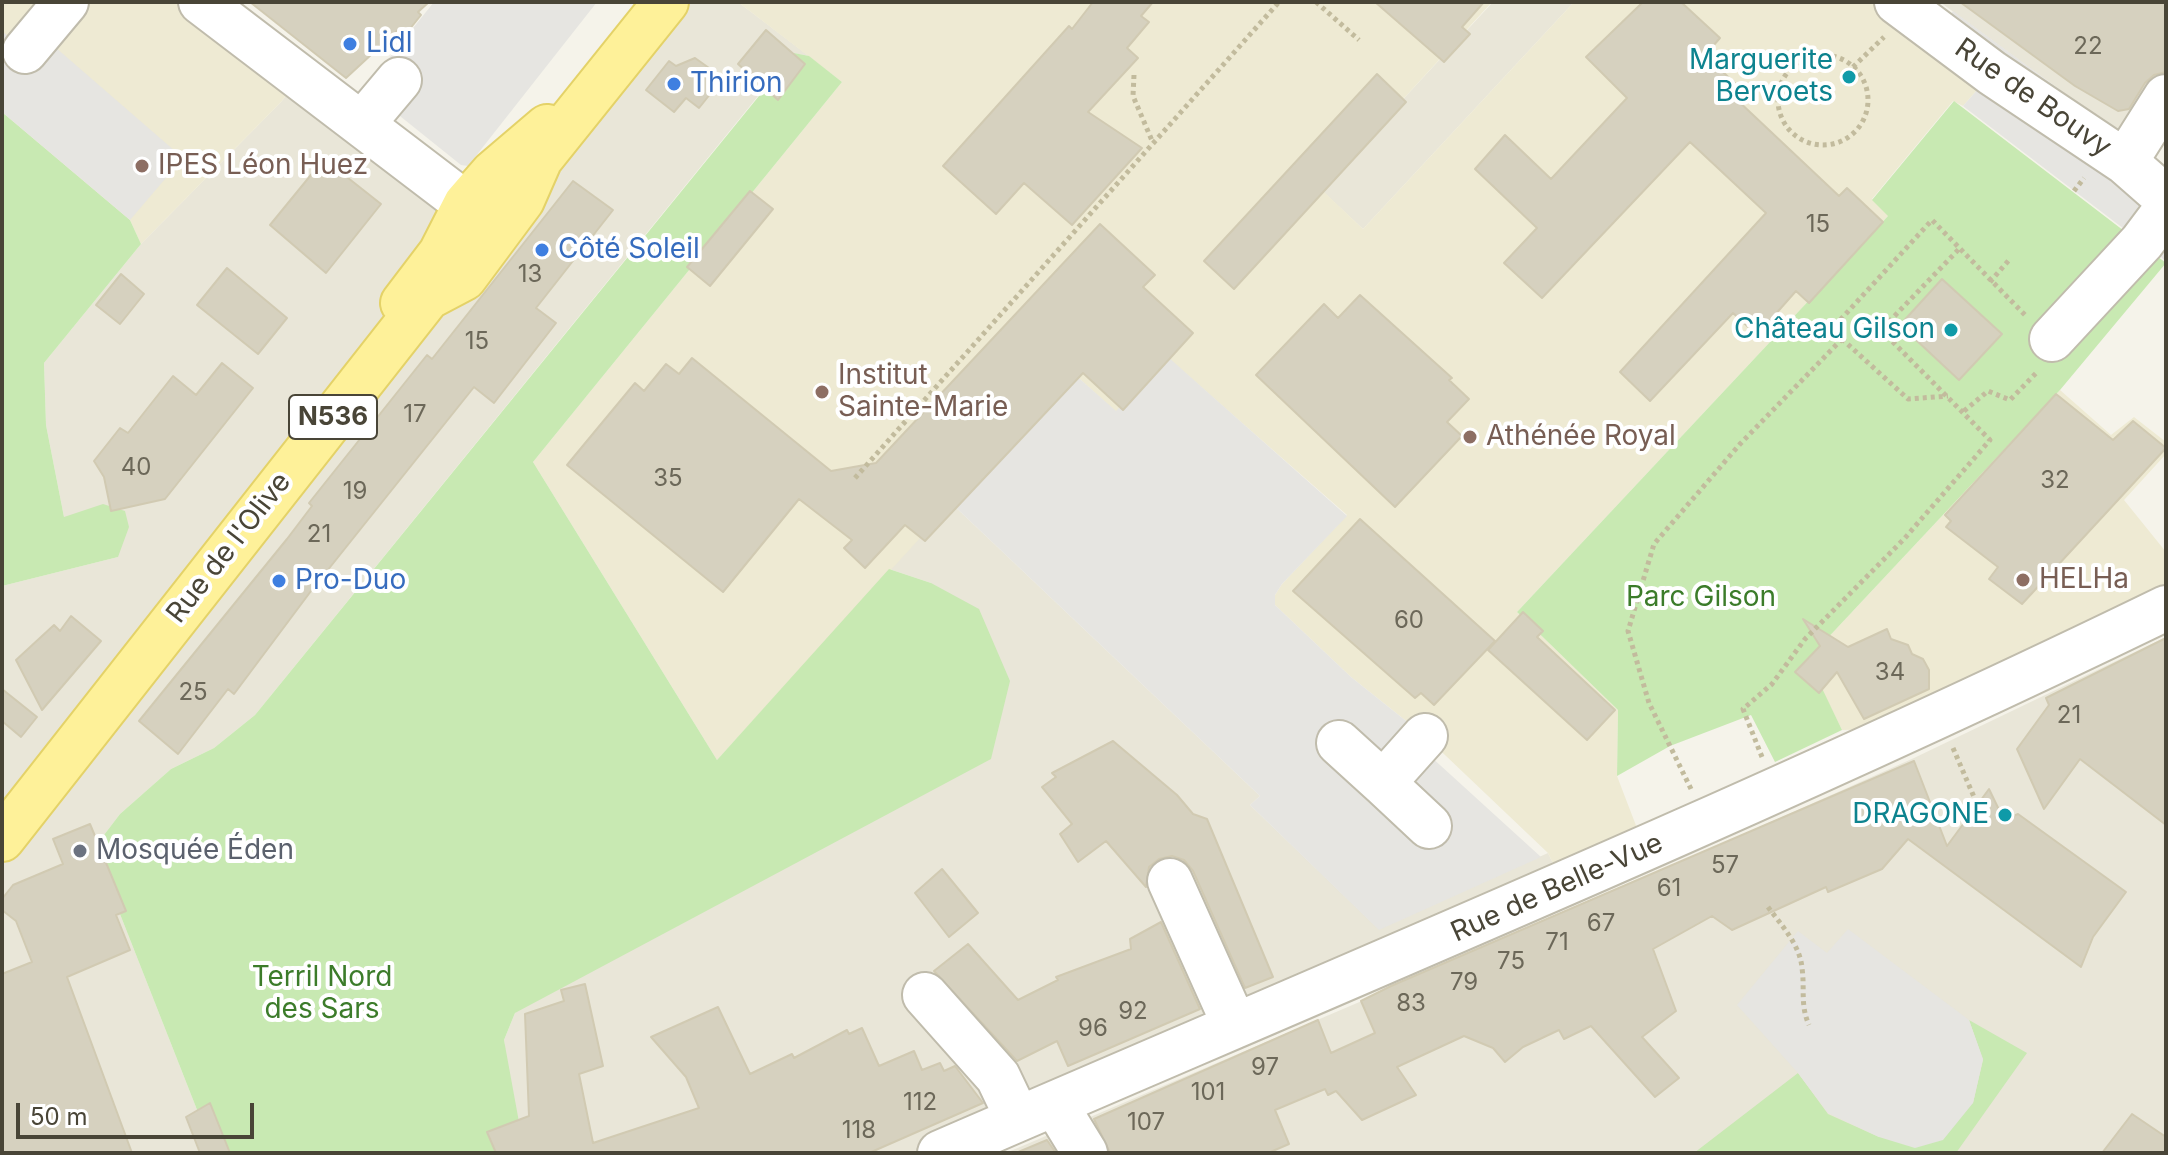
<!DOCTYPE html>
<html>
<head>
<meta charset="utf-8">
<style>
  body { margin:0 }
  #map { position:relative; width:2168px; height:1155px; overflow:hidden; background:#f5f3ea; font-family:Inter,sans-serif }
  canvas { display:block }
  .frame { position:absolute; inset:0; border:4px solid #494537; pointer-events:none }
  .scale { position:absolute; left:16px; top:1103px; width:238px; height:36px; box-sizing:border-box; border:4px solid #494537; border-top:0; padding-left:10px; font-size:24px; line-height:28px; white-space:nowrap; color:#494537; -webkit-text-stroke:6px #fff; paint-order:stroke }
</style>
</head>
<body>
<div id="map">
<canvas width="2168" height="1155"></canvas>
<div class="frame"></div>
<div class="scale">50 m</div>
</div>
<script>
const c = document.querySelector('canvas').getContext('2d');
c.lineJoin = 'round';
function paint(path, color) {
  c.fillStyle = color;
  c.fill(path, 'evenodd');
}
function stroke(path, color, width, dash) {
  c.strokeStyle = color;
  c.lineWidth = width;
  c.lineCap = dash ? 'butt' : 'round';
  c.setLineDash(dash || []);
  c.stroke(path);
}
function write(font, color, halo, rows, align = 'center') {
  c.font = font + ' Inter,sans-serif';
  c.lineWidth = 8;
  c.setLineDash([]);
  c.textBaseline = 'middle';
  c.strokeStyle = halo;
  c.fillStyle = color;
  for (const [text, x, y, turn = 0] of rows) {
    c.save();
    c.translate(x, y);
    c.rotate((+turn || 0) * Math.PI / 180);
    c.textAlign = isNaN(turn) ? turn : align;
    if (halo) c.strokeText(text, 0, 0);
    c.fillText(text, 0, 0);
    c.restore();
  }
}
paint(new Path2D(`
  M 663,2 L 738,2 L 809,56 L 793,53 L 255,715 L 214,748 L 171,769 L 120,814 L 94,848 L 214,1153 L 2,1153 L 2,586 L 118,557 L 64,517 L 46,425 L 44,363 L 141,244 L 281,102 L 301,77 L 466,204 Z
  M 1493,2 L 1574,2 L 1363,229 L 1320,189 Z
  M 1940,2 L 2166,2 L 2166,65 L 2127,126 L 2120,129 L 2105,123 Z
  M 950,502 L 1260,796 L 1250,805 L 1379,929 L 1548,853 L 1564,886 L 940,1153 L 517,1153 L 504,1040 L 515,1013 L 931,583 L 889,569 Z
  M 2166,637 L 2166,1153 L 1006,1153 L 1542,924 L 1914,758 Z`), '#e9e6d8');
paint(new Path2D(`
  M 2,2 L 201,2 L 301,77 L 281,102 L 141,244 L 130,220 L 2,112 Z
  M 738,2 L 1492,2 L 1321,189 L 1363,229 L 1574,2 L 1897,2 L 1992,73 L 1963,106 L 1953,101 L 1872,199 L 1889,215 L 1517,612 L 1618,710 L 1617,776 L 1645,849 L 1564,886 L 1548,853 L 1425,736 L 1351,677 L 1275,605 L 1275,595 L 1282,584 L 1347,515 L 1168,358 L 1116,412 L 1072,372 L 717,760 L 533,462 L 842,82 Z
  M 2060,390 L 2111,435 L 2134,417 L 2166,442 L 2166,454 L 2124,500 L 2166,552 L 2166,608 L 1917,728 L 1842,730 L 1807,660 Z`), '#eeead3');
paint(new Path2D(`
  M 794,53 L 809,56 L 842,82 L 533,462 L 717,760 L 889,569 L 931,583 L 979,609 L 1010,681 L 991,759 L 515,1013 L 504,1040 L 521,1133 L 517,1153 L 214,1153 L 94,848 L 120,814 L 171,769 L 214,748 L 255,715 Z
  M 1954,101 L 2166,263 L 2060,390 L 1808,659 L 1842,730 L 1775,762 L 1751,715 L 1670,746 L 1617,776 L 1618,710 L 1517,612 L 1888,216 L 1872,200 Z
  M 2,112 L 130,220 L 141,244 L 44,363 L 46,425 L 64,517 L 103,504 L 125,511 L 129,527 L 118,557 L 2,586 Z
  M 1969,1020 L 2027,1053 L 1956,1153 L 1694,1153 L 1798,1073 L 1828,1114 L 1879,1137 L 1973,1103 L 1983,1060 Z`), '#c8e9b2');
paint(new Path2D(`
  M 434,2 L 597,2 L 468,166 L 461,165 L 365,88 Z
  M 1953,11 L 2101,120 L 1947,19 Z
  M 2,31 L 25,51 L 40,34 L 183,158 L 130,220 L 2,112 Z
  M 1992,73 L 2166,198 L 2166,261 L 1963,106 Z
  M 1168,357 L 1347,516 L 1282,584 L 1275,595 L 1275,605 L 1351,677 L 1425,736 L 1418,745 L 1541,857 L 1379,930 L 1250,805 L 1260,796 L 950,502 L 1072,372 L 1116,411 Z
  M 1848,929 L 1969,1020 L 1983,1059 L 1973,1103 L 1943,1140 L 1915,1148 L 1879,1137 L 1828,1113 L 1798,1073 L 1737,1005 L 1798,931 L 1827,953 Z`), '#e6e5e1');
const building = new Path2D(`
  M 250,2 L 429,2 L 418,12 L 421,15 L 405,35 L 399,29 L 346,78 Z
  M 1093,2 L 1153,2 L 1141,16 L 1149,22 L 1127,48 L 1138,58 L 1088,112 L 1142,148 L 1072,225 L 1024,183 L 996,214 L 943,166 L 1069,26 L 1072,29 Z
  M 1375,2 L 1484,2 L 1462,27 L 1470,34 L 1444,62 Z
  M 1643,2 L 1681,2 L 1720,38 L 1705,55 L 1741,89 L 1734,97 L 1839,196 L 1847,188 L 1883,222 L 1809,303 L 1796,291 L 1757,335 L 1733,313 L 1650,401 L 1620,372 L 1766,213 L 1690,142 L 1542,298 L 1504,263 L 1537,228 L 1475,169 L 1505,135 L 1551,179 L 1627,98 L 1586,57 Z
  M 1960,2 L 2166,2 L 2166,72 L 2154,75 L 2145,83 L 2129,109 L 2118,111 L 2075,86 Z
  M 766,30 L 805,64 L 778,100 L 738,64 Z
  M 695,58 L 723,78 L 699,108 L 686,98 L 674,112 L 646,90 L 669,61 L 676,66 Z
  M 1377,74 L 1406,102 L 1234,289 L 1204,261 Z
  M 324,159 L 381,204 L 326,273 L 270,225 Z
  M 573,181 L 613,210 L 536,308 L 556,323 L 494,403 L 474,387 L 311,591 L 234,694 L 228,689 L 178,754 L 139,721 L 287,539 L 312,506 L 309,503 L 427,355 L 432,359 Z
  M 750,191 L 773,209 L 710,286 L 687,267 Z
  M 1100,224 L 1155,275 L 1143,287 L 1193,333 L 1123,410 L 1083,373 L 925,541 L 905,525 L 865,568 L 844,548 L 852,540 L 799,499 L 723,592 L 567,465 L 635,383 L 644,391 L 666,364 L 679,374 L 692,358 L 831,471 L 876,463 Z
  M 227,268 L 287,318 L 258,354 L 197,305 Z
  M 121,274 L 144,294 L 120,324 L 96,305 Z
  M 1942,279 L 2002,334 L 1959,380 L 1900,325 Z
  M 1360,295 L 1452,378 L 1449,380 L 1469,399 L 1447,422 L 1462,436 L 1395,507 L 1256,375 L 1324,304 L 1338,318 Z
  M 222,363 L 253,388 L 165,499 L 111,511 L 104,477 L 94,461 L 120,428 L 128,433 L 173,376 L 196,395 Z
  M 2056,394 L 2113,440 L 2133,421 L 2166,448 L 2022,604 L 1989,579 L 1998,567 L 1946,527 L 1951,521 L 1945,515 Z
  M 1360,519 L 1495,641 L 1434,705 L 1421,693 L 1415,698 L 1293,591 Z
  M 1523,612 L 1543,631 L 1537,637 L 1615,710 L 1587,740 L 1488,650 Z
  M 71,616 L 101,641 L 42,710 L 16,660 L 54,625 L 60,631 Z
  M 1803,619 L 1848,647 L 1887,629 L 1891,639 L 1908,645 L 1912,654 L 1923,659 L 1929,670 L 1929,689 L 1864,719 L 1837,672 L 1819,693 L 1795,672 L 1820,646 Z
  M 2166,638 L 2166,825 L 2080,759 L 2044,809 L 2017,749 L 2049,705 L 2046,698 Z
  M 2,689 L 37,717 L 21,737 L 2,721 Z
  M 1113,741 L 1177,795 L 1193,814 L 1207,819 L 1273,977 L 1245,988 L 1193,871 L 1184,860 L 1172,856 L 1159,859 L 1149,867 L 1146,887 L 1106,841 L 1078,862 L 1060,834 L 1072,824 L 1042,787 L 1056,777 L 1052,773 Z
  M 1914,761 L 1947,846 L 1989,789 L 2004,820 L 2018,814 L 2126,892 L 2093,937 L 2081,967 L 1908,839 L 1882,869 L 1828,892 L 1826,887 L 1732,930 L 1712,916 L 1653,949 L 1676,1011 L 1642,1037 L 1679,1078 L 1655,1097 L 1591,1026 L 1564,1039 L 1559,1030 L 1523,1047 L 1505,1062 L 1493,1048 L 1464,1036 L 1397,1067 L 1416,1095 L 1362,1120 L 1336,1091 L 1328,1095 L 1325,1089 L 1275,1110 L 1289,1144 L 1268,1153 L 1110,1153 L 1094,1119 L 1318,1020 L 1331,1053 L 1375,1033 L 1361,1001 L 1391,986 Z
  M 90,824 L 126,911 L 116,915 L 130,950 L 67,977 L 132,1153 L 2,1153 L 2,974 L 32,962 L 16,921 L 2,910 L 2,899 L 13,885 L 63,864 L 53,839 Z
  M 942,869 L 978,913 L 949,937 L 915,893 Z
  M 1161,922 L 1200,1009 L 1068,1066 L 1057,1041 L 1017,1061 L 934,971 L 968,944 L 1018,1000 L 1058,980 L 1056,977 L 1131,949 L 1130,939 Z
  M 585,984 L 603,1066 L 579,1074 L 593,1143 L 699,1108 L 686,1077 L 651,1037 L 718,1007 L 750,1074 L 792,1054 L 794,1058 L 847,1030 L 849,1034 L 862,1028 L 879,1066 L 914,1051 L 922,1070 L 940,1063 L 944,1071 L 955,1066 L 983,1103 L 869,1153 L 496,1153 L 487,1132 L 529,1116 L 525,1014 L 564,1001 L 561,990 Z
  M 210,1103 L 230,1153 L 200,1153 L 186,1117 Z
  M 2132,1114 L 2166,1137 L 2166,1153 L 2102,1153 Z
  M 1047,1140 L 1056,1153 L 1016,1153 Z`);
paint(building, '#d6d1bf');
stroke(building, '#d1cab2', 2);
const minor = new Path2D(`
  M 201,2 L 466,204 L 475,230 L 472,241
  M 1897,2 L 1992,73 L 2125,162 L 2166,198
  M 25,51 L 66,2
  M 362,124 L 399,80
  M 2125,162 L 2166,97
  M 2052,339 L 2142,242 L 2166,210
  M 1425,736 L 1383,783 L 1429,826
  M 1339,743 L 1383,783
  M 1170,881 L 1235,1026
  M 925,995 L 998,1077 L 1018,1119
  M 1055,1104 L 1085,1153
  M 940,1153 C 1351,975 1763,804 2166,608`);
const major = new Path2D(`
  M 403,303 L 441,253 L 466,204 L 493,173 L 547,127
  M 2,839 L 428,297 L 464,278 L 522,200 L 540,159 L 666,2`);
stroke(minor, '#c0bcac', 48);
stroke(major, '#e4d268', 48);
stroke(new Path2D(`
  M 1316,2 L 1359,40
  M1778 100a45 45 0 1 1 90 0a45 45 0 1 1-90 0Z
  M 1853,67 L 1884,37
  M 1134,75 L 1133,96 L 1153,143
  M 2074,191 L 2084,178
  M 1990,282 L 2009,260
  M 1842,339 L 1908,399 L 1948,396
  M 1964,411 L 1988,391 L 2010,400 L 2038,371
  M 855,478 L 1279,2
  M 1953,748 L 1974,797
  M 1762,757 L 1743,709 L 1772,684 L 1805,639 L 1904,539 L 1990,440 L 1881,330 L 1959,249
  M 1691,789 L 1649,703 L 1628,631 L 1654,544 L 1740,444 L 1842,339 L 1831,330 L 1932,220 L 2026,316
  M 1768,907 C 1782,926 1800,945 1802,968 C 1805,989 1800,1005 1809,1025`), '#c2bb9d', 5, [4, 4]);
stroke(minor, '#fff', 44);
stroke(major, '#fef199', 44);
for (const [x, y, r, color] of [
  [350,44,8,"#3f7fe0"],
  [1849,77,8,"#0f9aa8"],
  [674,84,8,"#3f7fe0"],
  [142,166,8,"#8d6e63"],
  [542,250,8,"#3f7fe0"],
  [1951,330,8,"#0f9aa8"],
  [822,392,8,"#8d6e63"],
  [1470,437,8,"#8d6e63"],
  [2023,580,8,"#8d6e63"],
  [279,581,8,"#3f7fe0"],
  [2005,815,8,"#0f9aa8"],
  [80,851,8,"#6b7280"]
]) {
  const dot = new Path2D();
  dot.arc(x, y, r, 0, 2 * Math.PI);
  c.fillStyle = color;
  c.fill(dot);
  stroke(dot, '#fff', 3);
}
write('24px', '#6c6859', null, [
  ["22",2088,47],
  ["15",1818,225],
  ["13",530,275],
  ["15",477,342],
  ["17",415,415],
  ["40",136,468],
  ["35",668,479],
  ["32",2055,481],
  ["19",355,492],
  ["21",319,535],
  ["60",1409,621],
  ["34",1890,673],
  ["25",193,693],
  ["21",2069,716],
  ["57",1725,866],
  ["61",1669,889],
  ["67",1601,924],
  ["71",1557,943],
  ["75",1511,962],
  ["79",1464,983],
  ["83",1411,1004],
  ["92",1133,1012],
  ["96",1093,1029],
  ["97",1265,1068],
  ["101",1208,1093],
  ["112",920,1103],
  ["107",1146,1123],
  ["118",859,1131]
]);
for (const [x, y, w] of [
  [333,417,88]
]) {
  const box = new Path2D();
  box.roundRect(x - w / 2, y - 22, w, 44, 6);
  c.fillStyle = '#fff';
  c.fill(box);
  stroke(box, '#494537', 2);
}
write('bold 26px', '#494537', null, [
  ["N536",333,417]
]);
write('28px', '#366cbe', '#fff', [
  ["Lidl",366,44],
  ["Thirion",690,84],
  ["Côté Soleil",558,250],
  ["Pro-Duo",295,581]
], 'left');
write('28px', '#0d838f', '#fff', [
  ["Marguerite",1833,61],
  ["Bervoets",1833,93],
  ["Château Gilson",1935,330],
  ["DRAGONE",1989,815]
], 'right');
write('28px', '#494537', '#fff', [
  ["Rue de Bouvy",2033,98,35],
  ["Rue de l'Olive",229,548,-52],
  ["Rue de Belle-Vue",1557,888,-24]
]);
write('28px', '#785e54', '#fff', [
  ["IPES Léon Huez",158,166],
  ["Institut",838,376],
  ["Sainte-Marie",838,408],
  ["Athénée Royal",1486,437],
  ["HELHa",2039,580]
], 'left');
write('28px', '#3c7c2a', '#fff', [
  ["Parc Gilson",1701,598],
  ["Terril Nord",322,978],
  ["des Sars",322,1010]
]);
write('28px', '#5b616d', '#fff', [
  ["Mosquée Éden",96,851]
], 'left');
</script>
</body>
</html>
